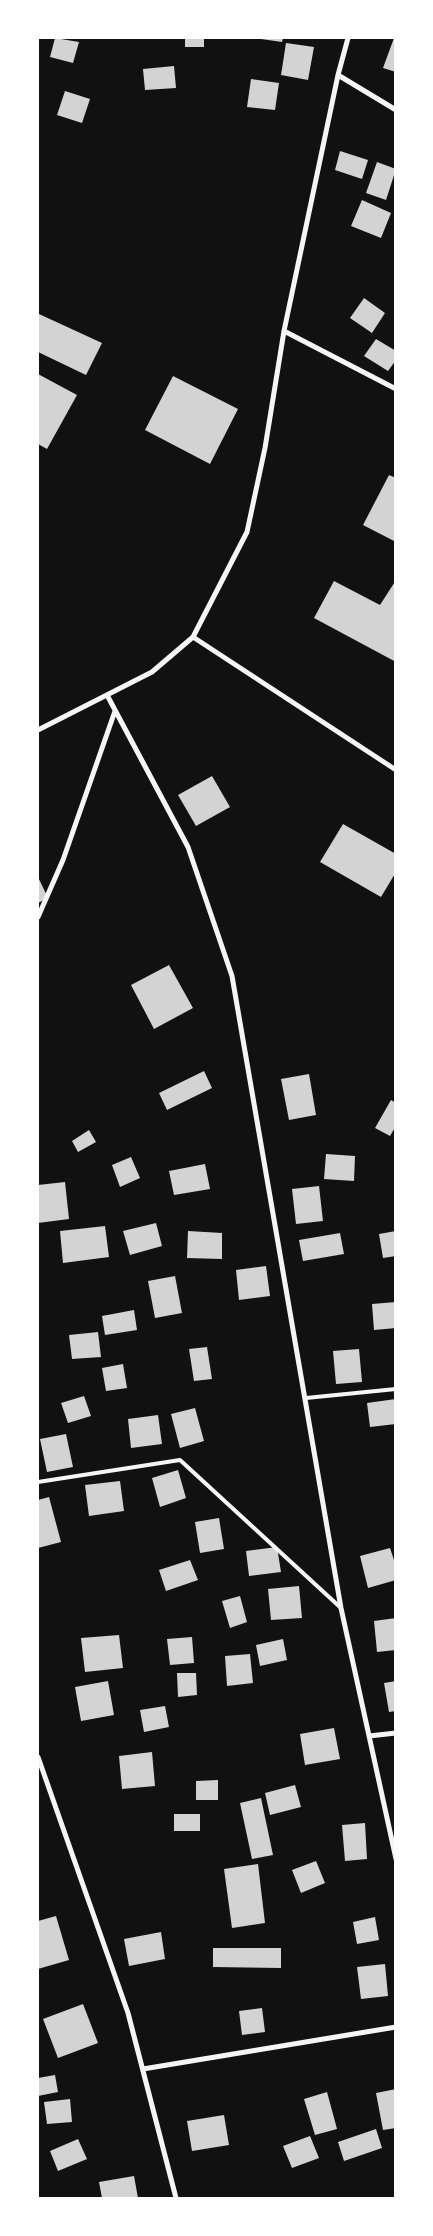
<!DOCTYPE html>
<html>
<head>
<meta charset="utf-8">
<style>
  body { margin:0 }
  #map { position:relative; width:433px; height:2236px; overflow:hidden; background:#111; font-family:"Exo 2",sans-serif }
  canvas { display:block }
  .frame { position:absolute; inset:0; border:39px solid #fff; pointer-events:none }
</style>
</head>
<body>
<div id="map">
<canvas width="433" height="2236"></canvas>
<div class="frame"></div>
</div>
<script>
const c = document.querySelector('canvas').getContext('2d');
c.lineJoin = 'round';
function paint(path, color) {
  c.fillStyle = color;
  c.fill(path, 'evenodd');
}
function stroke(path, color, width, dash) {
  c.strokeStyle = color;
  c.lineWidth = width;
  c.lineCap = dash ? 'butt' : 'round';
  c.setLineDash(dash || []);
  c.stroke(path);
}
paint(new Path2D(`
  M 55,38 L 79,42 L 73,63 L 50,57 Z
  M 185,38 L 204,38 L 204,47 L 185,47 Z
  M 254,38 L 283,38 L 282,42 Z
  M 394,38 L 396,38 L 396,72 L 383,68 Z
  M 286,43 L 314,47 L 308,80 L 281,75 Z
  M 174,66 L 176,88 L 145,90 L 143,69 Z
  M 251,79 L 279,83 L 275,110 L 247,107 Z
  M 65,91 L 90,99 L 82,123 L 57,115 Z
  M 340,151 L 368,160 L 362,179 L 335,170 Z
  M 377,162 L 396,169 L 386,200 L 366,193 Z
  M 362,200 L 391,213 L 381,238 L 351,226 Z
  M 364,298 L 385,313 L 372,333 L 350,318 Z
  M 39,314 L 102,343 L 86,375 L 38,352 Z
  M 376,339 L 396,351 L 396,360 L 388,371 L 364,356 Z
  M 38,374 L 77,395 L 47,449 L 38,444 Z
  M 173,376 L 238,409 L 210,464 L 145,430 Z
  M 389,475 L 396,478 L 396,542 L 363,525 Z
  M 396,580 L 396,662 L 314,618 L 334,581 L 380,605 Z
  M 212,776 L 230,807 L 196,826 L 178,795 Z
  M 343,824 L 396,854 L 396,872 L 381,897 L 320,862 Z
  M 38,877 L 48,898 L 38,903 Z
  M 169,965 L 193,1008 L 154,1029 L 131,985 Z
  M 204,1071 L 212,1088 L 167,1110 L 159,1093 Z
  M 309,1074 L 316,1115 L 289,1120 L 281,1079 Z
  M 391,1100 L 396,1103 L 396,1126 L 390,1136 L 375,1128 Z
  M 89,1130 L 96,1142 L 78,1152 L 72,1141 Z
  M 326,1154 L 355,1156 L 354,1181 L 324,1179 Z
  M 131,1157 L 140,1178 L 120,1187 L 112,1165 Z
  M 205,1164 L 210,1189 L 174,1195 L 169,1171 Z
  M 65,1182 L 69,1219 L 38,1223 L 38,1185 Z
  M 319,1186 L 323,1221 L 296,1224 L 292,1189 Z
  M 156,1223 L 162,1246 L 130,1255 L 123,1231 Z
  M 105,1226 L 109,1257 L 63,1263 L 60,1231 Z
  M 188,1231 L 222,1233 L 222,1259 L 187,1258 Z
  M 396,1231 L 396,1256 L 383,1258 L 379,1234 Z
  M 340,1233 L 344,1254 L 303,1261 L 299,1240 Z
  M 266,1266 L 270,1296 L 239,1300 L 236,1270 Z
  M 175,1276 L 182,1313 L 155,1318 L 148,1281 Z
  M 396,1302 L 396,1328 L 374,1330 L 372,1304 Z
  M 134,1310 L 137,1330 L 105,1335 L 102,1316 Z
  M 98,1332 L 101,1357 L 72,1359 L 69,1335 Z
  M 207,1347 L 212,1379 L 194,1381 L 189,1349 Z
  M 359,1349 L 362,1382 L 336,1384 L 333,1351 Z
  M 123,1364 L 127,1388 L 106,1391 L 102,1368 Z
  M 84,1396 L 91,1416 L 68,1423 L 61,1403 Z
  M 396,1399 L 396,1424 L 370,1427 L 367,1403 Z
  M 195,1408 L 204,1441 L 180,1448 L 171,1414 Z
  M 158,1415 L 162,1444 L 131,1448 L 128,1419 Z
  M 66,1434 L 73,1467 L 47,1472 L 40,1439 Z
  M 178,1470 L 186,1498 L 160,1507 L 152,1478 Z
  M 120,1481 L 124,1511 L 89,1516 L 85,1485 Z
  M 49,1497 L 61,1542 L 38,1548 L 38,1500 Z
  M 219,1518 L 224,1549 L 200,1553 L 195,1522 Z
  M 277,1547 L 281,1572 L 249,1576 L 246,1551 Z
  M 390,1548 L 396,1566 L 396,1580 L 368,1588 L 360,1556 Z
  M 190,1560 L 198,1580 L 166,1591 L 159,1570 Z
  M 299,1586 L 302,1618 L 271,1620 L 268,1589 Z
  M 240,1596 L 247,1622 L 230,1628 L 222,1601 Z
  M 396,1618 L 396,1650 L 377,1652 L 374,1621 Z
  M 119,1635 L 123,1668 L 85,1672 L 81,1638 Z
  M 192,1637 L 194,1663 L 170,1665 L 167,1639 Z
  M 283,1639 L 287,1660 L 260,1666 L 256,1645 Z
  M 250,1654 L 253,1683 L 227,1686 L 225,1656 Z
  M 177,1673 L 196,1673 L 197,1695 L 178,1697 Z
  M 108,1681 L 114,1715 L 81,1721 L 75,1687 Z
  M 396,1681 L 396,1711 L 389,1712 L 384,1683 Z
  M 165,1706 L 169,1727 L 144,1732 L 140,1710 Z
  M 334,1728 L 340,1759 L 305,1765 L 300,1734 Z
  M 152,1752 L 155,1786 L 122,1789 L 119,1756 Z
  M 218,1780 L 218,1800 L 196,1800 L 196,1781 Z
  M 295,1785 L 301,1807 L 270,1815 L 265,1793 Z
  M 261,1798 L 273,1855 L 252,1859 L 240,1803 Z
  M 174,1814 L 200,1814 L 200,1831 L 174,1831 Z
  M 365,1823 L 367,1859 L 345,1861 L 342,1825 Z
  M 316,1861 L 325,1883 L 301,1893 L 292,1870 Z
  M 258,1864 L 265,1923 L 232,1928 L 224,1869 Z
  M 56,1916 L 69,1960 L 38,1969 L 38,1921 Z
  M 375,1917 L 379,1940 L 357,1944 L 353,1922 Z
  M 161,1932 L 165,1959 L 129,1966 L 124,1939 Z
  M 213,1948 L 281,1948 L 281,1968 L 213,1967 Z
  M 385,1964 L 388,1996 L 361,1999 L 357,1967 Z
  M 83,2004 L 98,2043 L 58,2058 L 43,2019 Z
  M 262,2008 L 265,2032 L 242,2035 L 239,2011 Z
  M 55,2075 L 58,2092 L 38,2096 L 38,2078 Z
  M 396,2089 L 396,2128 L 383,2130 L 376,2093 Z
  M 327,2092 L 337,2129 L 315,2135 L 304,2099 Z
  M 70,2099 L 72,2122 L 47,2124 L 44,2102 Z
  M 224,2115 L 229,2145 L 192,2151 L 187,2121 Z
  M 376,2129 L 382,2148 L 344,2161 L 338,2142 Z
  M 310,2136 L 319,2158 L 292,2168 L 283,2146 Z
  M 78,2139 L 87,2159 L 58,2171 L 50,2151 Z
  M 134,2176 L 138,2198 L 102,2198 L 99,2182 Z`), '#d3d3d3');
stroke(new Path2D(`
  M 306,1398 L 396,1389
  M 38,1482 L 180,1460 L 341,1608`), '#f5f5f5', 4);
stroke(new Path2D(`
  M 338,75 L 396,110
  M 284,331 L 396,389
  M 193,637 L 396,770
  M 107,695 L 188,847 L 232,976 L 341,1608 L 396,1859
  M 38,730 L 152,672 L 193,637 L 247,532 L 265,448 L 284,331 L 338,75 L 348,38
  M 38,917 L 63,860 L 115,711
  M 369,1736 L 396,1733
  M 38,1757 L 128,2013 L 176,2198
  M 143,2069 L 396,2027`), '#f5f5f5', 5);
</script>
</body>
</html>
